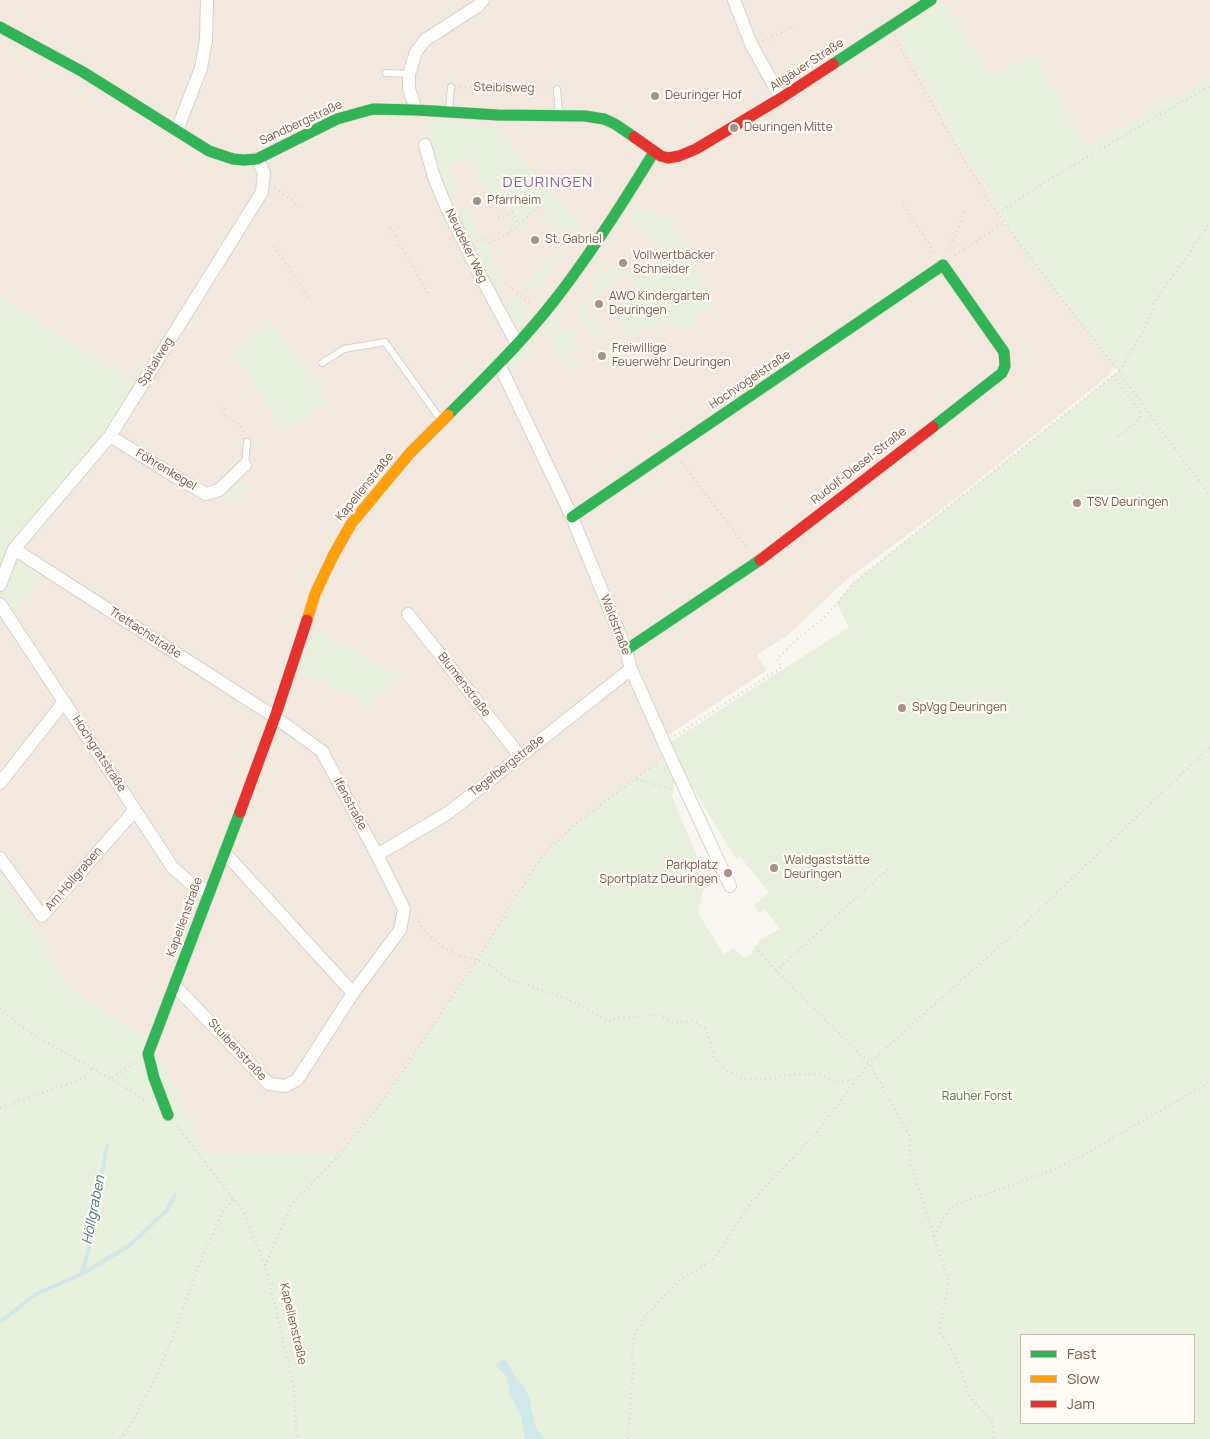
<!DOCTYPE html>
<html>
<head>
<meta charset="utf-8">
<style>
  body { margin:0 }
  #map { position:relative; width:1210px; height:1439px; overflow:hidden; background:#f9f5f0; font-family:Manrope,sans-serif }
  canvas { display:block }
  .legend { position:absolute; left:1020px; top:1334px; width:175px; height:90px; box-sizing:border-box; background:#fffaf3; border:1px solid #cabbb1; margin:0; padding:6px 9px; list-style:none; font-size:15px; color:#7a5c4d }
  .legend li { display:flex; align-items:center; gap:10px; height:25px }
  .legend b { width:25px; border:1px solid #cabbb1 }
</style>
</head>
<body>
<div id="map">
<canvas width="1210" height="1439"></canvas>
<ul class="legend">
<li><b style="height:6px;background:#30b455"></b>Fast</li>
<li><b style="height:6px;background:#ff9f0a"></b>Slow</li>
<li><b style="height:6px;background:#e5322d"></b>Jam</li>
</ul>
</div>
<script>
const c = document.querySelector('canvas').getContext('2d');
c.lineJoin = 'round';
function paint(path, color) {
  c.fillStyle = color;
  c.fill(path, 'evenodd');
}
function stroke(path, color, width, dash) {
  c.strokeStyle = color;
  c.lineWidth = width;
  c.lineCap = dash ? 'butt' : 'round';
  c.setLineDash(dash || []);
  c.stroke(path);
}
function write(font, color, halo, rows, align = 'center') {
  c.font = font + ' Manrope,sans-serif';
  c.lineWidth = 4.5;
  c.setLineDash([]);
  c.textBaseline = 'middle';
  c.strokeStyle = halo;
  c.fillStyle = color;
  for (const [text, x, y, turn = 0] of rows) {
    c.save();
    c.translate(x, y);
    c.rotate((+turn || 0) * Math.PI / 180);
    c.textAlign = isNaN(turn) ? turn : align;
    if (halo) c.strokeText(text, 0, 0);
    c.fillText(text, 0, 0);
    c.restore();
  }
}
paint(new Path2D(`
  M 0,0 L 1210,0 L 1210,77 L 1087,147 L 1034,54 L 992,76 L 982,58 L 979,59 L 946,2 L 898,34 L 970,165 L 993,198 L 990,200 L 1004,223 L 1115,366 L 1109,375 L 941,510 L 847,579 L 789,634 L 757,655 L 767,670 L 662,739 L 665,757 L 573,826 L 542,856 L 477,960 L 383,1101 L 340,1154 L 205,1154 L 150,1039 L 69,988 L 0,875 L 0,585 L 14,549 L 141,387 L 0,297 Z`), '#f2e8de');
paint(new Path2D(`
  M 946,2 L 979,59 L 982,58 L 992,76 L 1034,53 L 1087,147 L 1210,77 L 1210,1439 L 0,1439 L 0,875 L 69,988 L 150,1039 L 205,1154 L 340,1154 L 383,1101 L 477,960 L 542,856 L 573,826 L 665,757 L 676,780 L 672,796 L 709,886 L 703,890 L 698,913 L 724,955 L 733,948 L 744,958 L 752,953 L 761,939 L 780,929 L 765,909 L 760,913 L 754,905 L 769,893 L 740,856 L 736,859 L 691,785 L 688,787 L 669,743 L 849,627 L 837,604 L 852,584 L 1119,371 C 1074,315 1027,261 990,200 L 993,198 L 970,165 L 898,34 ZM 1021,1335 L 1194,1335 L 1194,1423 L 1021,1423 Z
  M 424,120 L 495,128 L 581,224 L 570,237 L 544,217 L 550,210 L 542,204 L 518,230 L 500,192 L 489,197 L 470,156 L 447,166 L 459,192 L 447,197 L 439,178 Z
  M 634,202 L 644,212 L 648,214 L 654,212 L 668,215 L 714,303 L 682,332 L 672,321 L 629,336 L 621,328 L 624,325 L 607,306 L 611,302 L 617,308 L 639,288 L 624,271 L 602,291 L 596,290 L 593,287 L 595,278 C 603,278 606,274 609,268 C 629,272 648,272 658,253 C 661,249 662,247 661,242 L 657,238 L 646,240 C 645,230 641,225 631,222 Z
  M 466,208 L 479,238 L 468,243 L 454,213 Z
  M 484,241 L 494,249 L 494,254 L 488,261 L 498,268 L 494,273 L 502,279 L 493,289 L 471,247 Z
  M 559,254 L 562,255 L 534,291 L 527,287 L 550,257 L 554,260 Z
  M 596,292 L 601,292 L 603,294 L 599,297 L 598,296 L 583,309 L 594,323 L 592,325 L 578,310 Z
  M 0,297 L 141,386 L 14,549 L 0,585 Z
  M 515,297 L 533,311 L 515,331 L 504,310 Z
  M 575,313 L 592,330 L 597,326 L 604,333 L 597,340 L 572,315 Z
  M 557,314 L 562,318 L 543,339 L 539,334 Z
  M 273,323 L 327,402 L 286,431 L 231,352 Z
  M 566,323 L 577,333 L 572,339 L 576,343 L 567,353 L 578,365 L 575,368 L 547,342 Z
  M 527,348 L 531,352 L 511,374 C 507,364 515,357 520,349 L 524,352 Z
  M 237,482 L 250,484 L 228,501 L 225,497 L 226,493 Z
  M 16,554 L 45,572 L 12,616 L 0,598 L 0,595 Z
  M 314,629 L 399,676 L 369,705 L 300,672 Z`), '#e7f0db');
paint(new Path2D(`
  M 503,1359 L 508,1363 L 517,1380 L 524,1386 L 530,1399 L 531,1409 L 536,1428 L 544,1439 L 525,1439 L 521,1416 L 509,1393 L 509,1387 L 506,1375 L 495,1366 Z`), '#d0e8ea');
stroke(new Path2D(`
  M 82,1273 L 90,1244 L 107,1146
  M 0,1322 L 36,1294 L 82,1274 L 130,1245 L 167,1210 L 175,1195`), '#d0e8ea', 4);
const lane = new Path2D(`
  M 386,73 L 409,74
  M 557,89 L 559,115
  M 449,109 L 451,87
  M 322,363 L 344,349 L 385,342 L 441,420
  M 245,465 L 247,442`);
const street = new Path2D(`
  M 734,0 L 751,44 L 781,98
  M 416,110 L 409,89 L 409,74 L 416,52 L 425,40 L 478,6 L 483,0
  M 177,130 L 201,68 L 206,41 L 207,0
  M 425,145 L 434,177 L 445,204 L 480,275 L 517,344
  M 499,364 L 572,517 L 626,650 L 631,669 L 669,754 L 730,886
  M 110,436 L 176,477 L 206,494 L 219,490 L 245,465
  M 14,549 L 275,717 L 323,752 L 324,755 L 377,855 L 404,909 L 400,930 L 353,993 L 297,1080 L 285,1086 L 269,1084 L 175,986
  M 0,585 L 14,549 L 110,436 L 262,192 L 264,173 L 257,159
  M 0,604 L 173,868 L 190,883 L 209,892
  M 408,614 L 520,756
  M 0,783 L 64,702
  M 225,853 L 353,993
  M 377,855 L 448,813 L 631,669
  M 0,858 L 42,916 L 135,810`);
const fast = new Path2D(`
  M 0,27 L 83,72 L 209,151 L 233,159 L 244,160 L 257,159 L 337,119 L 373,109 L 416,110 L 498,115 L 585,116 L 604,119 L 615,124 L 634,137
  M 833,64 L 931,0
  M 448,415 C 485,378 522,342 554,301 C 591,254 623,203 654,152
  M 572,517 L 943,265 L 1004,352 L 1005,366 L 1002,373 L 933,427
  M 626,650 L 760,560
  M 168,1115 L 154,1078 L 148,1054 L 240,812`);
const slow = new Path2D(`
  M 307,620 L 315,594 L 333,556 L 351,524 L 410,453 L 448,415`);
const jam = new Path2D(`
  M 634,137 L 661,156 L 668,158 L 679,156 L 696,149 L 781,98 L 833,64
  M 760,560 L 933,427
  M 240,812 L 275,717 L 307,620`);
stroke(lane, '#d7d1cb', 8);
stroke(street, '#d7d1cb', 14);
stroke(fast, '#d9d2cb', 12);
stroke(slow, '#d9d2cb', 12);
stroke(jam, '#d9d2cb', 12);
stroke(new Path2D(`
  M 896,40 L 968,167 L 1004,223 L 1058,294 L 1119,371 L 1167,438 L 1210,495
  M 763,42 C 773,36 783,32 794,25
  M 460,87 L 549,88
  M 275,188 L 292,200 L 301,209
  M 903,205 L 934,252
  M 998,213 L 1044,183 L 1145,123 L 1210,86
  M 498,218 L 512,212 L 518,224
  M 390,227 L 428,293
  M 477,241 L 483,238 L 490,243 L 507,234 L 539,207
  M 274,246 L 308,298
  M 949,250 L 965,210
  M 955,255 L 1004,223
  M 505,283 L 531,304
  M 1112,376 L 1140,411 L 1140,419 L 1119,436 L 1117,433
  M 224,408 L 221,412 L 241,426 L 244,434
  M 681,462 L 748,549
  M 675,736 L 782,667 L 777,659 L 796,640 L 818,623 L 837,604 L 852,584 L 1119,371 L 1144,331 L 1154,303 L 1210,223
  M 636,779 L 671,789
  M 416,917 L 422,928 L 440,945 L 457,955 L 477,960 L 489,965 L 506,978 L 566,998 L 609,1022 L 617,1018 L 659,1015 L 675,1023 L 692,1021 L 706,1029 L 711,1044 L 714,1058 L 726,1070 L 742,1079 L 772,1079 L 787,1075 L 818,1074 L 837,1082 L 857,1079
  M 755,947 L 776,971 L 869,1063 L 910,1137 L 910,1162 L 949,1283 L 939,1331 L 953,1351 L 970,1397 L 992,1422 L 995,1439
  M 776,971 L 889,868
  M 0,1008 L 27,1031 L 111,1079 L 146,1101
  M 112,1078 L 134,1063
  M 0,1108 L 85,1078 L 92,1068
  M 177,1126 L 244,1212 L 265,1266 L 294,1387 L 297,1439
  M 934,1236 L 950,1207 L 1052,1170 L 1078,1158 L 1210,1082
  M 265,1266 L 291,1205 L 340,1154 L 383,1101 L 477,960 L 542,856 L 573,826 L 659,761
  M 120,1439 L 131,1424 L 157,1375 L 175,1332 L 197,1269 L 222,1213 L 234,1198
  M 628,1439 L 633,1373 L 632,1347 L 635,1334 L 644,1317 L 680,1280 L 707,1264 L 716,1256 L 751,1202 L 818,1131 L 869,1063 L 1021,927 L 1210,747`), '#dcd5d0', 2.5, [1, 4]);
stroke(lane, '#fefefd', 6);
stroke(street, '#fefefd', 12);
stroke(fast, '#30b455', 11);
stroke(slow, '#ff9f0a', 11);
stroke(jam, '#e5322d', 11);
for (const [x, y, r, color] of [
  [655,96,5,"#a69286"],
  [734,128,5,"#a69286"],
  [477,201,5,"#a69286"],
  [535,240,5,"#a69286"],
  [623,263,5,"#a69286"],
  [599,304,5,"#a69286"],
  [602,356,5,"#a69286"],
  [1077,503,5,"#a69286"],
  [902,708,5,"#a69286"],
  [774,868,5,"#a69286"],
  [728,873,5,"#a69286"]
]) {
  const dot = new Path2D();
  dot.arc(x, y, r, 0, 2 * Math.PI);
  c.fillStyle = color;
  c.fill(dot);
  stroke(dot, '#fffaf3', 2);
}
write('12px', '#7a5c4d', '#fffaf3', [
  ["Allgäuer Straße",807,65,-33],
  ["Steibisweg",504,88,1],
  ["Sandbergstraße",301,123,-25],
  ["Neudeker Weg",466,246,64],
  ["Spitalweg",156,362,-58],
  ["Hochvogelstraße",750,380,-34],
  ["Rudolf-Diesel-Straße",859,466,-38],
  ["Föhrenkegel",166,470,31],
  ["Kapellenstraße",365,487,-51],
  ["Waldstraße",615,625,69],
  ["Trettachstraße",145,633,33],
  ["Blumenstraße",464,685,52],
  ["Hochgratstraße",99,754,57],
  ["Tegelbergstraße",507,766,-38],
  ["Ifenstraße",350,804,62],
  ["Am Höllgraben",74,879,-49],
  ["Kapellenstraße",185,917,-70],
  ["Stuibenstraße",237,1050,47],
  ["Kapellenstraße",293,1324,77]
]);
write('12px', '#7a5c4d', '#fffaf3', [
  ["Deuringer Hof",665,96],
  ["Deuringen Mitte",744,128],
  ["Pfarrheim",487,201],
  ["St. Gabriel",545,240],
  ["Vollwertbäcker",633,256],
  ["Schneider",633,270],
  ["AWO Kindergarten",609,297],
  ["Deuringen",609,311],
  ["Freiwillige",612,349],
  ["Feuerwehr Deuringen",612,363],
  ["TSV Deuringen",1087,503],
  ["SpVgg Deuringen",912,708],
  ["Waldgaststätte",784,861],
  ["Deuringen",784,875],
  ["Parkplatz",718,866,"right"],
  ["Sportplatz Deuringen",718,880,"right"]
], 'left');
write('12px', '#537a41', '#fffaf3', [
  ["Rauher Forst",977,1097]
]);
write('italic 14px', '#437c86', '#fffaf3', [
  ["Höllgraben",94,1210,-79]
]);
c.letterSpacing = '1px';
write('15px', '#846695', '#fffaf3', [
  ["DEURINGEN",548,183]
]);
c.letterSpacing = '0px';
</script>
</body>
</html>
